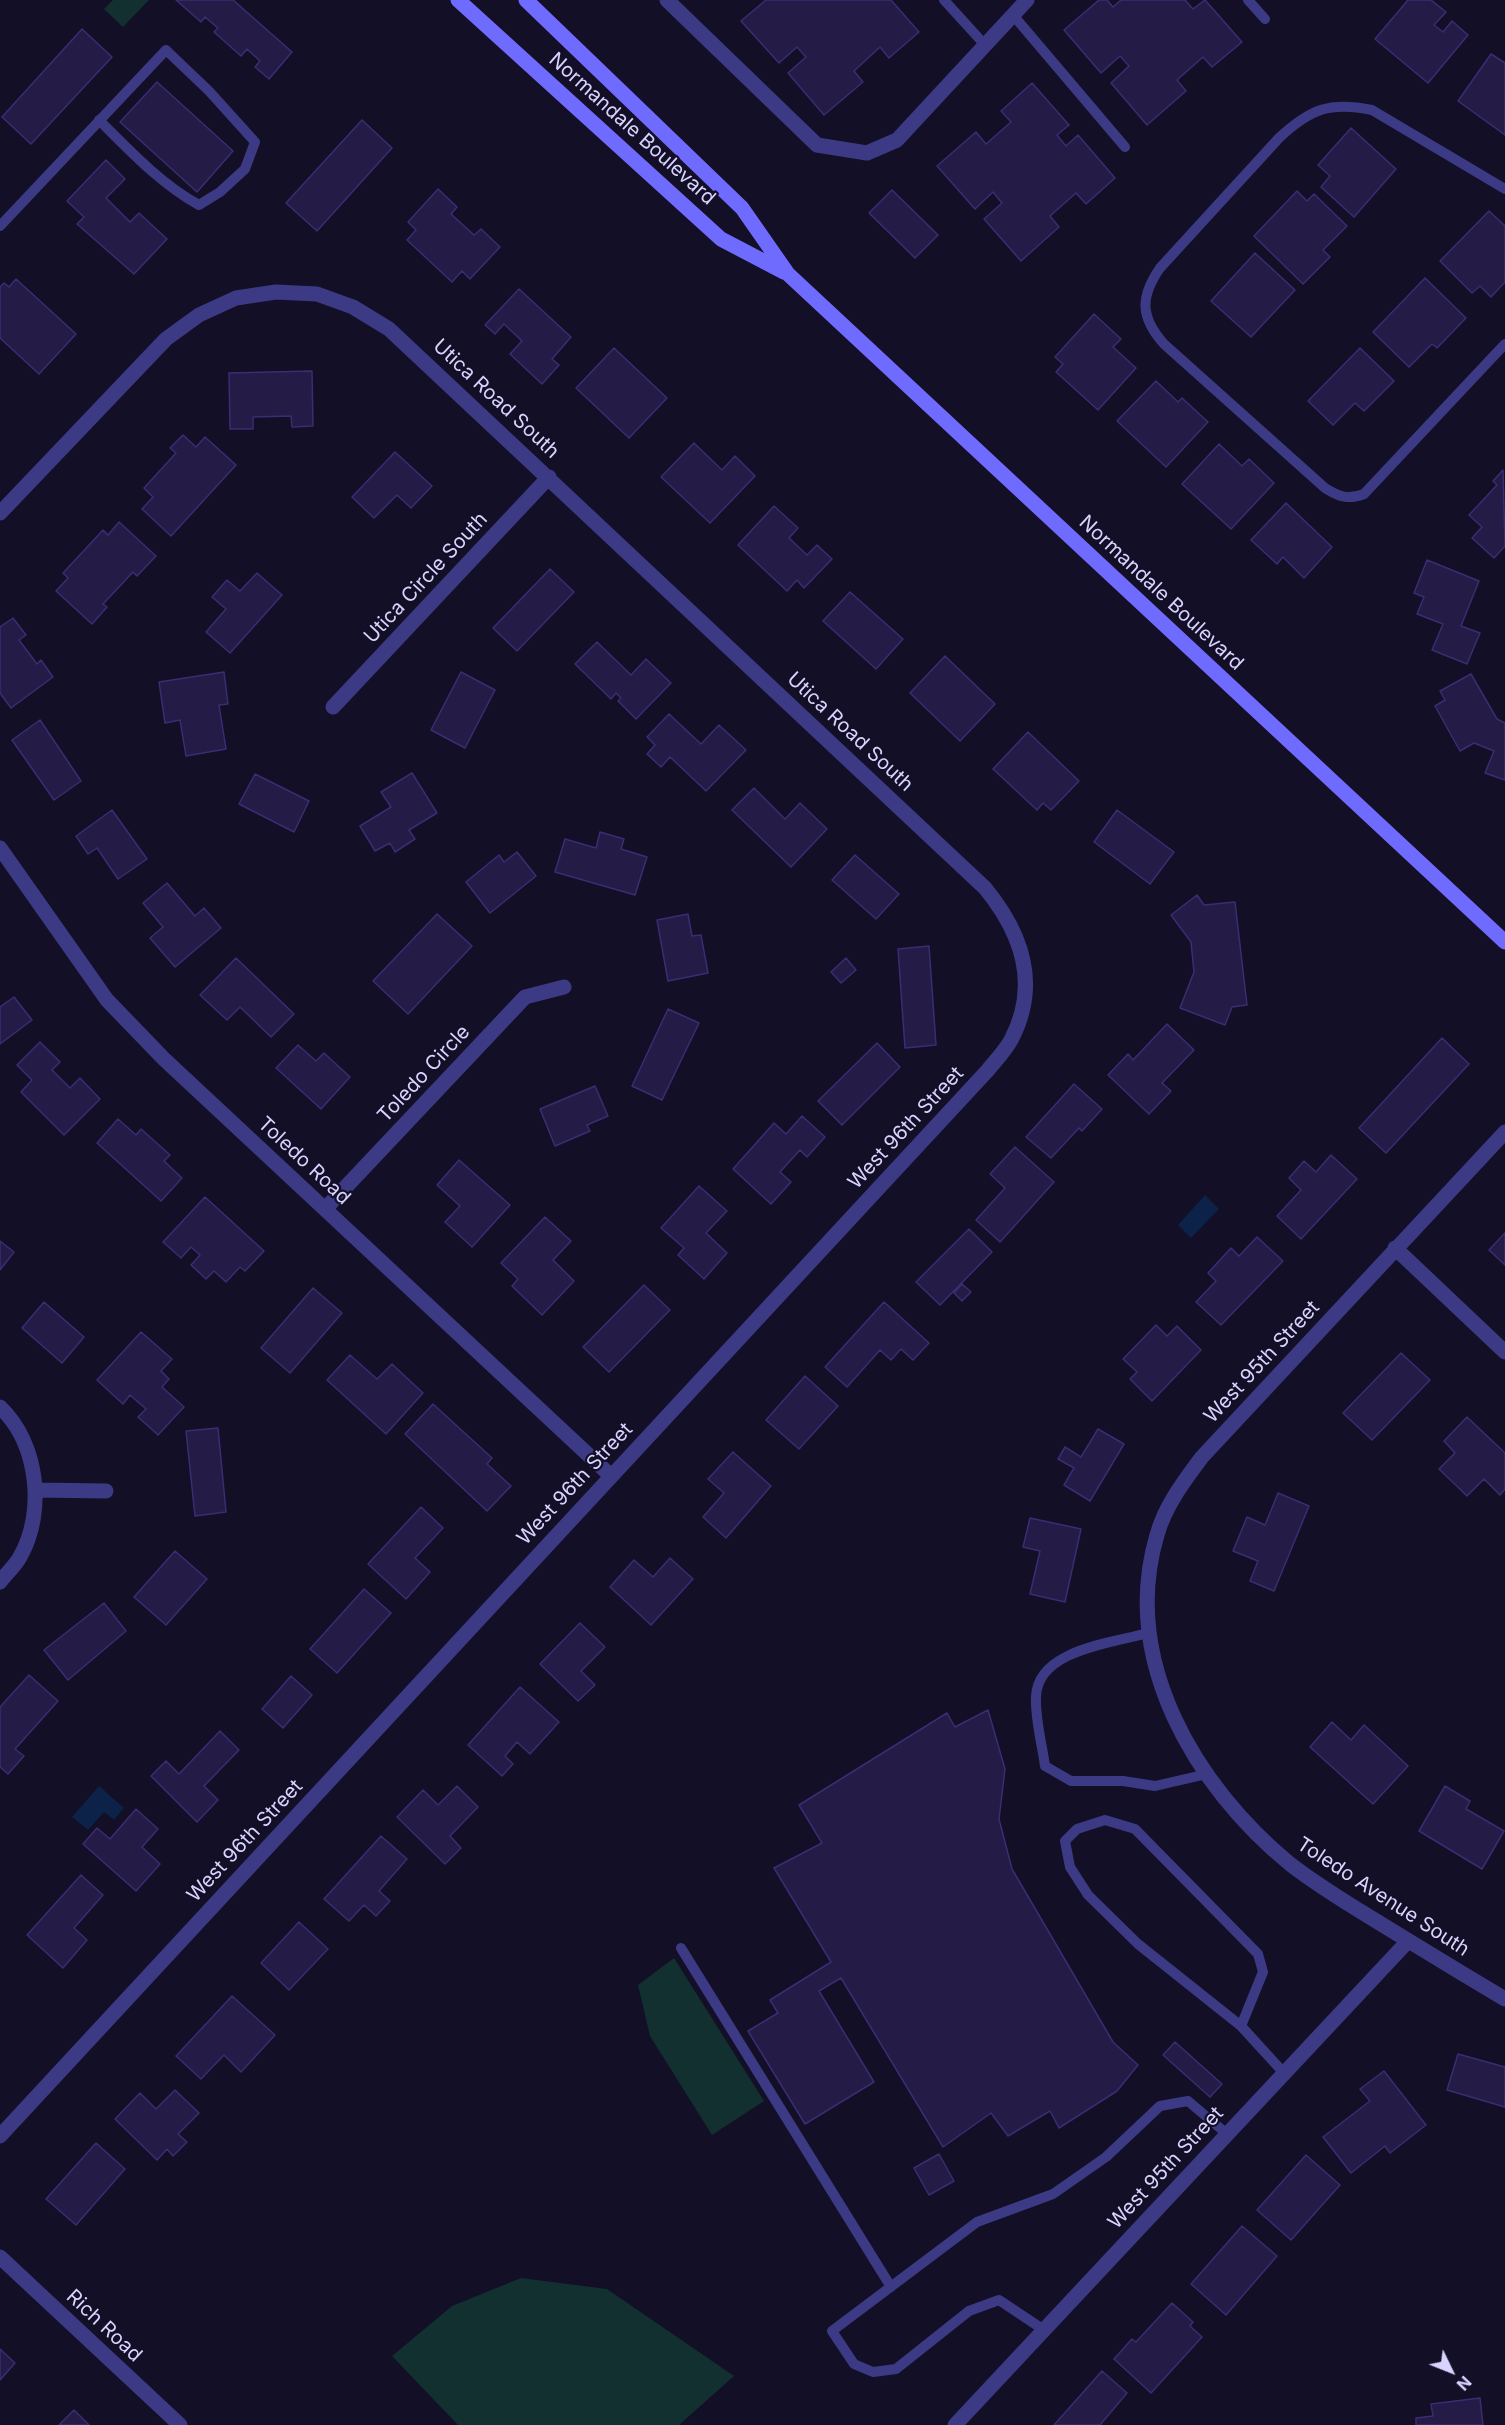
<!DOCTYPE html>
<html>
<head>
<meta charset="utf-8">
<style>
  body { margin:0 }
  #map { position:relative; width:1505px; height:2425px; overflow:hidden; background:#130f26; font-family:Inter,sans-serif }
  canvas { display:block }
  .north { position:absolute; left:1421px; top:2341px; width:60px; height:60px; -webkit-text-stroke:4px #130f26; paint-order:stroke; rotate:133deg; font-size:16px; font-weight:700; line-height:24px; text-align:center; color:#d9d4ff }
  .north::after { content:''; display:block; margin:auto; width:21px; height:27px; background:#d9d4ff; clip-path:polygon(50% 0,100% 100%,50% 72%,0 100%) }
</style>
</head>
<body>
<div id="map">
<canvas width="1505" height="2425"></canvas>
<div class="north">N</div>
</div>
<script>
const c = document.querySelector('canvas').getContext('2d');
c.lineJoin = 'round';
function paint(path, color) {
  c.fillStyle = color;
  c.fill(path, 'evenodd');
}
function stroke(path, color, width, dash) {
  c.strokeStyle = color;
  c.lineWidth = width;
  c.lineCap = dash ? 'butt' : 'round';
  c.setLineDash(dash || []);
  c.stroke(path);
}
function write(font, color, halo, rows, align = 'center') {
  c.font = font + ' Inter,sans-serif';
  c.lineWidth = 4.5;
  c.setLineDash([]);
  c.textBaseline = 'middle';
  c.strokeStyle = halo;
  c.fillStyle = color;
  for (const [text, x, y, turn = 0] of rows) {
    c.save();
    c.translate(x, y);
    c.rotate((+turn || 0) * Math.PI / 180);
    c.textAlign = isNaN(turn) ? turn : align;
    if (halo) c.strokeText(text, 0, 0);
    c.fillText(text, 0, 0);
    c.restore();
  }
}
paint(new Path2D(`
  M 113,0 L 149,0 L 123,27 L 104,9 Z
  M 674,1958 L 764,2101 L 712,2135 L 650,2036 L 638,1985 Z
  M 521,2278 L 607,2289 L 734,2376 L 679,2425 L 458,2425 L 392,2356 L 452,2306 Z`), '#12302f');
paint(new Path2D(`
  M 1205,1195 L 1219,1209 L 1191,1238 L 1178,1225 Z
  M 99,1786 L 124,1808 L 114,1820 L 104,1812 L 88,1830 L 72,1817 Z`), '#0c2248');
const building = new Path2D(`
  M 176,0 L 233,0 L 292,52 L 269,79 L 255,67 L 260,61 L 247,49 L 241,56 L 214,32 L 218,28 L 205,17 L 201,22 Z
  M 766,0 L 891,0 L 919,32 L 889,58 L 880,47 L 854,71 L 863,82 L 824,115 L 788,73 L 806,57 L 797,47 L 779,63 L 741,21 Z
  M 1099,0 L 1107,0 L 1113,7 L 1121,0 L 1185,0 L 1193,9 L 1205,0 L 1242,42 L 1212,67 L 1203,57 L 1177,80 L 1186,91 L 1147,125 L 1111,83 L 1129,66 L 1120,56 L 1101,73 L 1064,30 Z
  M 1408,0 L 1431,0 L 1446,12 L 1434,25 L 1443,32 L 1452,21 L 1468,35 L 1428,83 L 1375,39 Z
  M 82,29 L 112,57 L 31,144 L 2,117 Z
  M 1491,54 L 1505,63 L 1505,135 L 1458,101 Z
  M 157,82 L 233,151 L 197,192 L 120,122 Z
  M 1032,83 L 1069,125 L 1057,135 L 1066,146 L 1078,135 L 1115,178 L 1086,204 L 1076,193 L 1050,216 L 1059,227 L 1021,261 L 984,219 L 1002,203 L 993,192 L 975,209 L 937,166 L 976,132 L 986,144 L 1011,122 L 1001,111 Z
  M 362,120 L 392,148 L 317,231 L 286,203 Z
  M 1351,128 L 1396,169 L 1354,217 L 1321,187 L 1330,176 L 1318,165 Z
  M 106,160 L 125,179 L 106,198 L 130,222 L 139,213 L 167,239 L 134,274 L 77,224 L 84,217 L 67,201 Z
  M 438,189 L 457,207 L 451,214 L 474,235 L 481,229 L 500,247 L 470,279 L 462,271 L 452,282 L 407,240 L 416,230 L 408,222 Z
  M 892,190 L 938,235 L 915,258 L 869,213 Z
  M 1297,191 L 1307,201 L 1314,194 L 1347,226 L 1323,250 L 1330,257 L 1303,284 L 1254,236 Z
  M 1489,211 L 1505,226 L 1505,282 L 1491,297 L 1480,286 L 1472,293 L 1440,261 Z
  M 1255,253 L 1295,290 L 1251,337 L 1211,301 Z
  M 1425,278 L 1466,318 L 1437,348 L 1432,344 L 1409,367 L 1373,332 Z
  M 16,279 L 76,334 L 39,374 L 0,338 L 0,287 L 4,283 L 9,287 Z
  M 519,289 L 571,337 L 552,359 L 559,365 L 542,384 L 510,354 L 522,341 L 504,324 L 495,334 L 485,325 Z
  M 1094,314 L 1121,339 L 1113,347 L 1136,368 L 1098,410 L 1056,372 L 1063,364 L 1055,357 Z
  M 614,348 L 667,398 L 629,438 L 576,388 Z
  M 1360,348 L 1394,381 L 1364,411 L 1355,403 L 1333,425 L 1308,401 Z
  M 312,371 L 313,426 L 292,427 L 291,416 L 253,417 L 253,429 L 230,429 L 229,373 Z
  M 1156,381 L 1178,402 L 1182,398 L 1208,422 L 1166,467 L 1117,421 Z
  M 183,435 L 196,447 L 205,437 L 236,465 L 171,536 L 142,509 L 153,497 L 144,488 L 176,453 L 170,448 Z
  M 694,443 L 722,470 L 735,456 L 755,476 L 710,523 L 661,477 Z
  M 1219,444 L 1242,466 L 1249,459 L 1274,483 L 1231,529 L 1182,484 Z
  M 395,452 L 432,486 L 411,508 L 397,495 L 374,518 L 352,497 Z
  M 1503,470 L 1505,546 L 1494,558 L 1472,538 L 1482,527 L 1469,515 L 1497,485 L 1493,481 Z
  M 1286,503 L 1332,547 L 1304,578 L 1283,557 L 1277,564 L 1251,540 Z
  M 774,506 L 798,528 L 789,538 L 807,555 L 817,545 L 832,559 L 804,588 L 797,580 L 787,591 L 738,545 Z
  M 119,522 L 156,556 L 137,576 L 133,572 L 103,604 L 107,607 L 92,624 L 56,591 L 68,578 L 63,573 L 103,530 L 108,535 Z
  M 1427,560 L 1479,581 L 1461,626 L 1480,633 L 1467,664 L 1432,650 L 1443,624 L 1417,614 L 1424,597 L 1414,593 Z
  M 550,569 L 574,592 L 517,651 L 493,628 Z
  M 257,573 L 282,595 L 230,653 L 206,632 L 226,609 L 212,597 L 227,580 L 240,591 Z
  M 850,592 L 903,639 L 876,669 L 823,621 Z
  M 13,618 L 26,635 L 19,640 L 37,664 L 41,660 L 53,677 L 11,708 L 0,693 L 0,627 Z
  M 597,642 L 631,675 L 646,659 L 671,683 L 636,719 L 618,701 L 621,698 L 616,693 L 611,699 L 575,664 Z
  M 945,656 L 995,704 L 960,741 L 910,693 Z
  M 224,672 L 228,704 L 219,705 L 226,749 L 186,756 L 180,720 L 165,723 L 159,682 Z
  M 461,672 L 495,690 L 465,748 L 431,730 Z
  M 1471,674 L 1497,719 L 1505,723 L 1505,780 L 1485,773 L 1494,751 L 1474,743 L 1460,751 L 1435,706 L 1445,700 L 1440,691 Z
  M 669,714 L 701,744 L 719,725 L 746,750 L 706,791 L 670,757 L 661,767 L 647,754 L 655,745 L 647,737 Z
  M 40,720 L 81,781 L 54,800 L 12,740 Z
  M 1028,732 L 1079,781 L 1051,810 L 1043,803 L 1037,810 L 993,769 Z
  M 412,773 L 437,813 L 409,830 L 415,839 L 395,852 L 390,843 L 375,851 L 360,826 L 391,807 L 381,792 Z
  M 255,774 L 309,801 L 294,832 L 239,804 Z
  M 754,788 L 785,819 L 800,803 L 827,829 L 791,867 L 732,810 Z
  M 112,810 L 147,859 L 118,879 L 97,848 L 88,854 L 76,836 Z
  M 1117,810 L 1174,852 L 1150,884 L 1094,842 Z
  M 600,832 L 624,839 L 621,849 L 647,857 L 635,895 L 555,872 L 565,839 L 596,848 Z
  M 517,852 L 536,876 L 490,913 L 466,882 L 499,855 L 504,862 Z
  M 855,855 L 899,894 L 876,919 L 832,880 Z
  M 167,883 L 195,916 L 204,908 L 221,928 L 175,967 L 150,938 L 163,927 L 143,903 Z
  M 1197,895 L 1204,905 L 1235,902 L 1247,1005 L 1232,1007 L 1225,1025 L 1180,1008 L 1194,972 L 1191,942 L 1171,915 Z
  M 437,914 L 472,946 L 408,1014 L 373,981 Z
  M 688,914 L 692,936 L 701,935 L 708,973 L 668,981 L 657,920 Z
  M 929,946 L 936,1045 L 905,1048 L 898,949 Z
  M 236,958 L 294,1014 L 271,1037 L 240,1007 L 227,1020 L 200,995 Z
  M 846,958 L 856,970 L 841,983 L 831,972 Z
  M 14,997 L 32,1020 L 0,1044 L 0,1007 Z
  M 668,1009 L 699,1023 L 662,1100 L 632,1086 Z
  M 1167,1024 L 1194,1050 L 1162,1083 L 1171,1091 L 1149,1114 L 1108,1075 L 1128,1054 L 1133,1060 Z
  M 1442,1038 L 1469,1064 L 1386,1153 L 1359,1128 Z
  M 40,1042 L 60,1062 L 52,1070 L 70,1088 L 80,1078 L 100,1099 L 64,1135 L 21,1092 L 32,1080 L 17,1065 Z
  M 877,1043 L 900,1067 L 842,1125 L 818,1101 Z
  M 298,1045 L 316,1061 L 324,1053 L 350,1077 L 321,1109 L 276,1068 Z
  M 1074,1084 L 1102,1109 L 1082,1131 L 1079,1128 L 1051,1158 L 1026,1137 Z
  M 595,1086 L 608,1116 L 587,1125 L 590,1131 L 555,1146 L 540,1109 Z
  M 802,1116 L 825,1137 L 807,1157 L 800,1150 L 780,1172 L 791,1182 L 771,1204 L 733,1169 L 774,1123 L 786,1134 Z
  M 118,1119 L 136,1135 L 141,1129 L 170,1155 L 164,1161 L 182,1178 L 161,1201 L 97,1143 Z
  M 1015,1147 L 1054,1182 L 1000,1242 L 976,1220 L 1005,1188 L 990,1174 Z
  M 1331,1155 L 1357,1179 L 1301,1239 L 1277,1216 L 1301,1190 L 1289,1178 L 1304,1161 L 1316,1172 Z
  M 459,1160 L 510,1205 L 472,1247 L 445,1222 L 460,1206 L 437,1185 Z
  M 699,1186 L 727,1211 L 706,1233 L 727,1253 L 704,1279 L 678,1255 L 684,1248 L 661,1228 Z
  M 205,1197 L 264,1251 L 245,1271 L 240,1267 L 226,1282 L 214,1271 L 206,1279 L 191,1265 L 200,1255 L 191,1247 L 181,1258 L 163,1242 Z
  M 545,1217 L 571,1241 L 553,1260 L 574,1281 L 542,1315 L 512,1286 L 518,1279 L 501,1263 Z
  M 969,1229 L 992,1252 L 940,1305 L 916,1282 Z
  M 1505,1233 L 1505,1265 L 1489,1250 Z
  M 1257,1237 L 1283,1261 L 1221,1325 L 1196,1302 L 1216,1281 L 1208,1273 L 1231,1248 L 1239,1256 Z
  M 0,1241 L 14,1252 L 0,1270 Z
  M 962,1284 L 971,1292 L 962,1301 L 954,1293 Z
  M 644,1285 L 670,1310 L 609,1372 L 583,1347 Z
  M 313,1288 L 342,1313 L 290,1373 L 261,1348 Z
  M 44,1302 L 84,1337 L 62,1363 L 22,1328 Z
  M 884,1302 L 929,1343 L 913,1360 L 901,1349 L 891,1360 L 880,1350 L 847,1387 L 825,1367 Z
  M 1156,1325 L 1167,1336 L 1177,1326 L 1201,1350 L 1152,1401 L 1130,1379 L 1137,1372 L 1123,1359 Z
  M 141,1332 L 172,1359 L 161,1371 L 169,1379 L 162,1387 L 184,1407 L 158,1435 L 138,1417 L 146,1409 L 130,1395 L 123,1404 L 97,1380 Z
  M 1401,1353 L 1430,1380 L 1372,1440 L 1343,1413 Z
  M 350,1355 L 377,1379 L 392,1364 L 423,1393 L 386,1434 L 327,1380 Z
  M 805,1376 L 838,1406 L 799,1449 L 766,1420 Z
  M 433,1404 L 492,1458 L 487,1464 L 511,1486 L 487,1511 L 405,1434 Z
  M 1467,1417 L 1505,1453 L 1505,1489 L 1500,1495 L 1484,1479 L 1467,1496 L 1439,1469 L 1455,1453 L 1444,1441 Z
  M 218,1428 L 226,1512 L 195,1516 L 186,1431 Z
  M 1098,1429 L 1124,1444 L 1090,1501 L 1064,1485 L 1074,1468 L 1058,1459 L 1065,1447 L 1081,1457 Z
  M 733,1452 L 771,1486 L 726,1538 L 703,1517 L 724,1493 L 708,1479 Z
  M 1278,1493 L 1309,1506 L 1274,1591 L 1250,1581 L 1258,1561 L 1233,1551 L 1247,1517 L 1265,1525 Z
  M 421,1507 L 443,1528 L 415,1558 L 430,1572 L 406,1599 L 368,1564 Z
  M 1030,1518 L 1081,1529 L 1065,1602 L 1030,1594 L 1040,1551 L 1023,1547 Z
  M 175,1551 L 207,1579 L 166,1625 L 134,1597 Z
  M 670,1558 L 693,1579 L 651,1625 L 610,1587 L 634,1560 L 653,1577 Z
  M 364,1589 L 391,1613 L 337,1673 L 310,1649 Z
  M 104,1603 L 126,1631 L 68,1680 L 44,1650 Z
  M 580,1623 L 605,1647 L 581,1671 L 595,1685 L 578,1701 L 540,1664 Z
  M 29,1675 L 58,1701 L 15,1749 L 24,1756 L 8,1774 L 0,1767 L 0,1707 Z
  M 291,1676 L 312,1695 L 283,1728 L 262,1709 Z
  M 520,1687 L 559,1722 L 530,1754 L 517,1742 L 505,1756 L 513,1764 L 502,1776 L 468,1745 Z
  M 988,1710 L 1005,1769 L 999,1819 L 1012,1869 L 1113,2042 L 1138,2065 L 1117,2091 L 1059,2128 L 1050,2111 L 1008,2136 L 991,2113 L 943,2147 L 841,1978 L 819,1991 L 874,2082 L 805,2124 L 748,2031 L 778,2013 L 770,2000 L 831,1962 L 774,1868 L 822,1843 L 799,1805 L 947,1713 L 955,1727 Z
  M 1332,1722 L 1351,1740 L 1364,1725 L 1408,1766 L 1373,1804 L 1310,1747 Z
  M 220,1731 L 239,1750 L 204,1786 L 218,1800 L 197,1822 L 151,1776 L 166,1761 L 179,1774 Z
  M 457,1786 L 478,1807 L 450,1836 L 461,1848 L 445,1864 L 397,1817 L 423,1790 L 438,1805 Z
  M 1445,1786 L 1470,1801 L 1466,1809 L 1504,1831 L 1482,1869 L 1419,1831 Z
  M 136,1809 L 158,1829 L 142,1847 L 160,1864 L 136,1891 L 83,1844 L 97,1828 L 110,1839 Z
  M 381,1836 L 407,1859 L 379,1891 L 390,1901 L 376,1916 L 364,1905 L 349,1921 L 324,1899 Z
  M 81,1875 L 103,1895 L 74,1928 L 87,1940 L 63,1968 L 27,1935 Z
  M 299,1922 L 328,1949 L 289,1990 L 261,1963 Z
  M 232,1996 L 275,2035 L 241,2072 L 224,2055 L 201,2079 L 176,2056 Z
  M 1175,2042 L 1222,2084 L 1210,2097 L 1163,2055 Z
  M 1458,2054 L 1505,2067 L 1505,2107 L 1447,2090 Z
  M 1384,2071 L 1426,2125 L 1390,2153 L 1385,2146 L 1351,2173 L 1323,2137 L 1370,2101 L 1360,2089 Z
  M 175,2090 L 199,2113 L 178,2134 L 187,2142 L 173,2156 L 167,2149 L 157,2160 L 115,2119 L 140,2093 L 156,2109 Z
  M 96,2143 L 125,2169 L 76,2225 L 46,2199 Z
  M 939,2154 L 954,2181 L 929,2195 L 914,2168 Z
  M 1306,2155 L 1340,2185 L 1291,2240 L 1257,2210 Z
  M 1242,2226 L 1277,2256 L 1226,2315 L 1191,2284 Z
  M 1172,2303 L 1193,2322 L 1190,2326 L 1202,2337 L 1151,2393 L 1114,2359 L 1132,2339 L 1136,2342 Z
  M 0,2349 L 15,2363 L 0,2380 Z
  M 1102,2371 L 1127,2393 L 1100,2425 L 1054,2425 Z
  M 1480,2398 L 1483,2425 L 1416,2425 L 1416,2418 L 1433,2416 L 1431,2404 Z
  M 74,2410 L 89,2425 L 59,2425 Z`);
paint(building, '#241b47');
stroke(building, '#3b2d73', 1.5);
stroke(new Path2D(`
  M 944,0 L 985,45
  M 1248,0 L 1265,19
  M 1013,15 L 1125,147
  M 1505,189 L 1372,110 C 1330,101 1310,109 1279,138 L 1160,268 C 1140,297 1140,317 1164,344 L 1325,488 C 1339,497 1349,500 1364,494 L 1505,344
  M 0,226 L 166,50 L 209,91 L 255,142 L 245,169 L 220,192 L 199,205 C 161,184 130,151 99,120
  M 1148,1633 C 1112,1643 1037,1650 1036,1697 C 1035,1719 1042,1744 1045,1766 L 1071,1781 L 1123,1781 L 1155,1786 L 1207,1774
  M 681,1948 L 891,2287
  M 1241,2026 L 1263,1972 L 1258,1954 L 1135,1829 L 1105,1820 L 1077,1829 L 1065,1841 L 1070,1867 L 1088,1895 L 1138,1944 L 1241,2026 L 1284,2073
  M 1044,2330 L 999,2300 L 969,2311 L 896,2369 L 873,2372 L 854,2364 L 832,2331 L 977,2222 L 1053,2194 L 1106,2157 L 1160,2106 L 1188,2101 L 1227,2134`), '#3d3a85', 10);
stroke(new Path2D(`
  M 667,0 L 817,145 L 867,153 L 897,140 L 1027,0
  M 0,513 L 166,339 L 199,315 L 236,298 L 276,292 L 317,294 L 353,307 L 389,329 L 985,888 C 1022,933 1040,985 1011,1040 C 1005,1051 996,1060 988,1070 L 0,2136
  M 333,707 L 549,477
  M 0,848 L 107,1000 L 164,1059 L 611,1476
  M 1505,1132 L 1202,1457 C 1184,1481 1165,1506 1157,1535 C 1120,1660 1195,1786 1290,1864 C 1316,1884 1345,1902 1373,1919 C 1417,1946 1461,1973 1505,1999
  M 325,1209 L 525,997 L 564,987
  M 1395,1248 L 1505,1352
  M 0,1407 C 38,1443 46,1511 20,1557 C 15,1566 6,1574 0,1582
  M 36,1490 L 106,1491
  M 0,2257 L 180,2425
  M 955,2425 L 1408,1941`), '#3d3a85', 15);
stroke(new Path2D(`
  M 458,0 L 721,239 L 784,272
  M 526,0 L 742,208 L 788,274 L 1505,942`), '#6f6bff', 15);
write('20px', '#d9d4ff', '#130f26', [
  ["Normandale Boulevard",632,129,42],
  ["Utica Road South",496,399,43],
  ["Utica Circle South",426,578,-47],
  ["Normandale Boulevard",1161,593,43],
  ["Utica Road South",850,732,43],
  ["Toledo Circle",424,1074,-47],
  ["West 96th Street",906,1128,-47],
  ["Toledo Road",304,1161,43],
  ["West 95th Street",1262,1362,-47],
  ["West 96th Street",575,1484,-47],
  ["West 96th Street",245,1841,-47],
  ["Toledo Avenue South",1383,1897,33],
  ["West 95th Street",1166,2168,-47],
  ["Rich Road",104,2326,43]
]);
</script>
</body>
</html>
